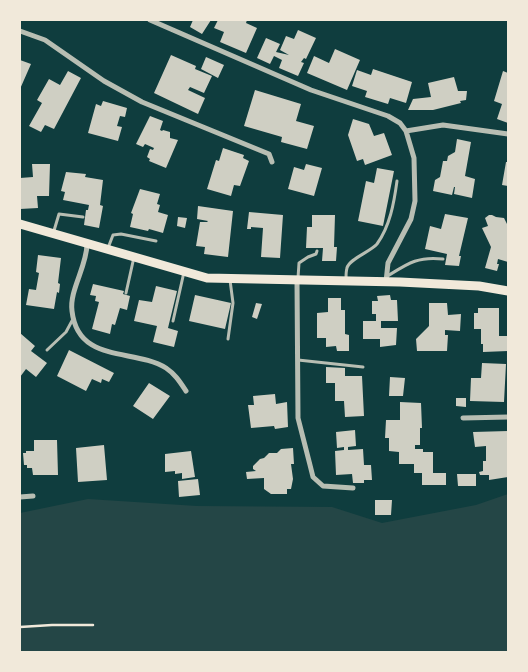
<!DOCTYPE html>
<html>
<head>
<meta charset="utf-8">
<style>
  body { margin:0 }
  #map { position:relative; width:528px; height:672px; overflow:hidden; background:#0f3d3e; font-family:"Nunito Sans",sans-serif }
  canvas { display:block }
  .frame { position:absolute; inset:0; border:21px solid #f1e9da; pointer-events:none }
</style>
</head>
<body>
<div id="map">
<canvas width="528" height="672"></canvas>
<div class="frame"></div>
</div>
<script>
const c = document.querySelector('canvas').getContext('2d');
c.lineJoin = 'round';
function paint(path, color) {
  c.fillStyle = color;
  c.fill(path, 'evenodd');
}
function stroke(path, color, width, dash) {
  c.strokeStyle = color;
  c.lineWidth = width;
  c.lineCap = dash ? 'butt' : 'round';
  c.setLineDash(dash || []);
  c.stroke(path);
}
paint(new Path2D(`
  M 508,494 L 508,652 L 20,652 L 20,513 L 88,499 L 197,506 L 332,507 L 382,523 L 476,505 Z`), '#244646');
paint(new Path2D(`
  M 193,20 L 211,20 L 202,34 L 190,27 Z
  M 218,20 L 247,20 L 246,23 L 257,28 L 246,53 L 220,42 L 224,32 L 214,28 Z
  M 298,30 L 316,38 L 306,59 L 304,58 L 301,62 L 304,63 L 298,76 L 279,68 L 282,60 L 274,56 L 270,64 L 257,58 L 266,38 L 280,44 L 276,52 L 289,55 L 280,50 L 286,36 L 294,39 Z
  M 335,49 L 360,60 L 347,90 L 307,73 L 314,56 L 329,63 Z
  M 171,55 L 196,66 L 195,69 L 212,76 L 204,93 L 190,87 L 188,90 L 205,98 L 198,114 L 154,93 Z
  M 206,57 L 224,65 L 218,78 L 201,69 Z
  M 20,60 L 31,64 L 20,89 Z
  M 373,69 L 412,82 L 406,103 L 390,98 L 388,104 L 365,97 L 367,91 L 352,86 L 357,70 L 371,75 Z
  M 68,71 L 81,78 L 54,129 L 45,125 L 41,132 L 29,126 L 42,103 L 37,100 L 49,79 L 60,85 Z
  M 503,71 L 508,73 L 508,123 L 497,119 L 502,104 L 494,101 Z
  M 454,77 L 458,91 L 467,91 L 466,100 L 460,101 L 461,103 L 433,110 L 408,110 L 413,99 L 431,97 L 428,83 Z
  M 255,90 L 301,104 L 296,121 L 314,126 L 307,149 L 281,142 L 282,137 L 244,126 Z
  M 103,101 L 127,108 L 125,117 L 120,116 L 117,126 L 122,127 L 118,141 L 88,133 L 96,104 L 101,106 Z
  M 150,116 L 163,121 L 160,130 L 162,131 L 163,130 L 170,132 L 170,138 L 178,140 L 166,168 L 149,161 L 150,159 L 147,157 L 150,149 L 153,150 L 154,148 L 145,144 L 143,147 L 136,144 Z
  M 353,119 L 369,124 L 374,136 L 384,133 L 392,155 L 365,165 L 363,159 L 357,161 L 348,135 Z
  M 457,139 L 471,142 L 465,176 L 475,179 L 472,198 L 454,194 L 455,187 L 454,187 L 452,195 L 433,191 L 435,180 L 440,177 L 443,161 L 447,161 L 448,156 L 455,152 Z
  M 223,148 L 244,155 L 243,158 L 249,161 L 240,186 L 234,185 L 231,196 L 207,189 L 216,160 L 219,161 Z
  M 506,162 L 508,162 L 508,186 L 502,185 Z
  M 32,164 L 50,164 L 49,196 L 37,196 L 38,208 L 20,209 L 20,178 L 33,177 Z
  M 306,164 L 322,168 L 314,196 L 288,189 L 294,167 L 304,170 Z
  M 377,168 L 394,171 L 383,226 L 358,221 L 366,181 L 374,183 Z
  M 66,172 L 86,174 L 85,177 L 103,180 L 100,205 L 103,206 L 99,228 L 84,225 L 86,210 L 88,210 L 89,205 L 63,200 L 65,192 L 61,191 Z
  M 140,189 L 160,194 L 157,204 L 160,205 L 158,212 L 168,215 L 163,233 L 149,229 L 148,231 L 130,227 L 133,214 L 131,213 Z
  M 198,206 L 233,211 L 228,257 L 204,254 L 205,247 L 196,246 L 200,222 L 207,222 L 208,221 L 197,219 Z
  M 249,212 L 283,215 L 280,258 L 261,257 L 263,228 L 251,227 L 251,229 L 247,229 Z
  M 445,214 L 468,218 L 459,256 L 461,256 L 459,266 L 445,265 L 447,254 L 425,249 L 430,226 L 441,229 Z
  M 312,215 L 335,215 L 334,247 L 337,247 L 336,261 L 322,261 L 323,248 L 306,248 L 307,227 L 312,227 Z
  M 489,215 L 492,215 L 496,217 L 504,218 L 508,226 L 508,262 L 498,259 L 497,264 L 499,264 L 497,271 L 485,268 L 491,247 L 482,228 L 488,226 L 485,218 Z
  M 178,217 L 187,218 L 185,228 L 177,226 Z
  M 38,255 L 61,258 L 58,283 L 60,284 L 59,293 L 57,292 L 54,309 L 26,305 L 29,289 L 36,290 L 39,273 L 36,272 Z
  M 93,284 L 124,291 L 123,294 L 130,296 L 127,310 L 120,308 L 115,325 L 112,324 L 110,334 L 92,329 L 99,302 L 95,301 L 96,296 L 90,295 Z
  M 156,286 L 177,291 L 168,328 L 178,331 L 174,347 L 153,342 L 157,326 L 134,321 L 139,300 L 152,302 Z
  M 195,295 L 231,303 L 225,329 L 189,321 Z
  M 390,295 L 391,300 L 397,300 L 398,321 L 381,321 L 381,328 L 397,328 L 396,345 L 380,347 L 380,339 L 363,339 L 363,321 L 376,321 L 376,314 L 372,314 L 372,301 L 378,301 L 377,296 Z
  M 328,298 L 341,298 L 341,310 L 345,310 L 345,334 L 349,335 L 349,351 L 337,351 L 336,346 L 326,347 L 326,338 L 317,338 L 317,313 L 328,312 Z
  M 256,303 L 262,304 L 257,319 L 252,317 Z
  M 429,303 L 447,303 L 448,315 L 461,314 L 460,331 L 445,330 L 445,335 L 448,335 L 447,351 L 417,351 L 416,339 L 429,326 Z
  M 478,308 L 499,308 L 499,336 L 508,336 L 508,351 L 483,352 L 483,344 L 481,344 L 481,329 L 474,329 L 474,313 L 478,313 Z
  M 20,333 L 35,346 L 31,351 L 47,363 L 36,377 L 26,369 L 20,377 Z
  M 69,350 L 114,373 L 109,382 L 102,379 L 101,383 L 92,379 L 86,391 L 57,376 Z
  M 482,363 L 506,364 L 504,402 L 470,401 L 471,378 L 481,378 Z
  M 326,367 L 345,368 L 345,376 L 362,376 L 364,416 L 345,417 L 344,401 L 335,401 L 335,383 L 326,383 Z
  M 390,377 L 405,378 L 403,396 L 389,396 Z
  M 149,383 L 170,396 L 153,419 L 133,406 Z
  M 275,394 L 276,404 L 287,402 L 288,427 L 275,429 L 274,426 L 251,428 L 248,405 L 254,405 L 253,396 Z
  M 456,398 L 466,398 L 466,407 L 456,406 Z
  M 400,402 L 421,403 L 422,428 L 420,428 L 420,445 L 415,445 L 415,449 L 423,449 L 423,452 L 433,452 L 433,473 L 446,473 L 446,485 L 422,485 L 422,473 L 414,473 L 414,464 L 399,464 L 399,452 L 389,451 L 389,438 L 385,438 L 386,420 L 400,420 Z
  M 355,430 L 356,446 L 348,447 L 348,450 L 363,449 L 364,465 L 371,465 L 372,480 L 364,480 L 364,483 L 353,483 L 352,474 L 336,475 L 335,451 L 344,450 L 344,447 L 337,448 L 336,432 Z
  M 508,431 L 508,477 L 489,480 L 489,475 L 480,475 L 479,472 L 483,471 L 483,461 L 486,461 L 486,446 L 475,447 L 473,432 Z
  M 34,440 L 57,440 L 58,475 L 33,475 L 32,468 L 27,468 L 27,465 L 24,465 L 23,453 L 26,453 L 26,451 L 34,451 Z
  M 104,445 L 107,480 L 78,482 L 76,448 Z
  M 293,448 L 294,464 L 291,464 L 293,479 L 291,489 L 287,489 L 287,494 L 271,494 L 264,489 L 264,478 L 247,479 L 246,472 L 256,471 L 253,469 L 253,466 L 260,459 L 264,458 L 269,453 L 277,453 L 281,449 Z
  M 191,451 L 195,477 L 182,479 L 182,473 L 175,474 L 175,471 L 165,472 L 165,454 Z
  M 457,474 L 476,474 L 476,486 L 458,486 Z
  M 198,479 L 200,495 L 179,497 L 178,481 Z
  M 375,500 L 392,500 L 391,515 L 375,515 Z`), '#cfcfc3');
stroke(new Path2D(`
  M 20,627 L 52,625 L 93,625`), '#f1e9da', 2.5);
stroke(new Path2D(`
  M 53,234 L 59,214 L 83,217
  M 108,248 L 113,235 L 121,234 L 156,241
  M 386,277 C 407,264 417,256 443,259
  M 298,278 L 299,263 L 308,257 L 316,254 L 317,251
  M 346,279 C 346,276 346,271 347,268 C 349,259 370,252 377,244 C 390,226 394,203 397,181
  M 126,293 L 134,257
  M 173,321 L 184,272
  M 228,339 L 233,303 L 230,280
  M 47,350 L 66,332 L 73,319
  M 298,360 L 363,367`), '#b8beb3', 3);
stroke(new Path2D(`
  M 150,20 L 311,90 L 388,116 L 400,123 L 406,131 L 414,158 L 415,201 L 411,219 L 388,263 L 386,282
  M 20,31 L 45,40 L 104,81 L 142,102 L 269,154 L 272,162
  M 406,131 L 443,125 L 508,134
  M 87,244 C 87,266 69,291 72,311 C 78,364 134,348 166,368 C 175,374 180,382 186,391
  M 297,281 L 298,418 L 310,465 L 313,477 L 323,486 L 353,488
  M 463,418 L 508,417
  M 20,497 L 33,496`), '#b8beb3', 5);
stroke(new Path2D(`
  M 20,224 L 207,278 L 400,282 L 479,286 L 508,291`), '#f1e9da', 9);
</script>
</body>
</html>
